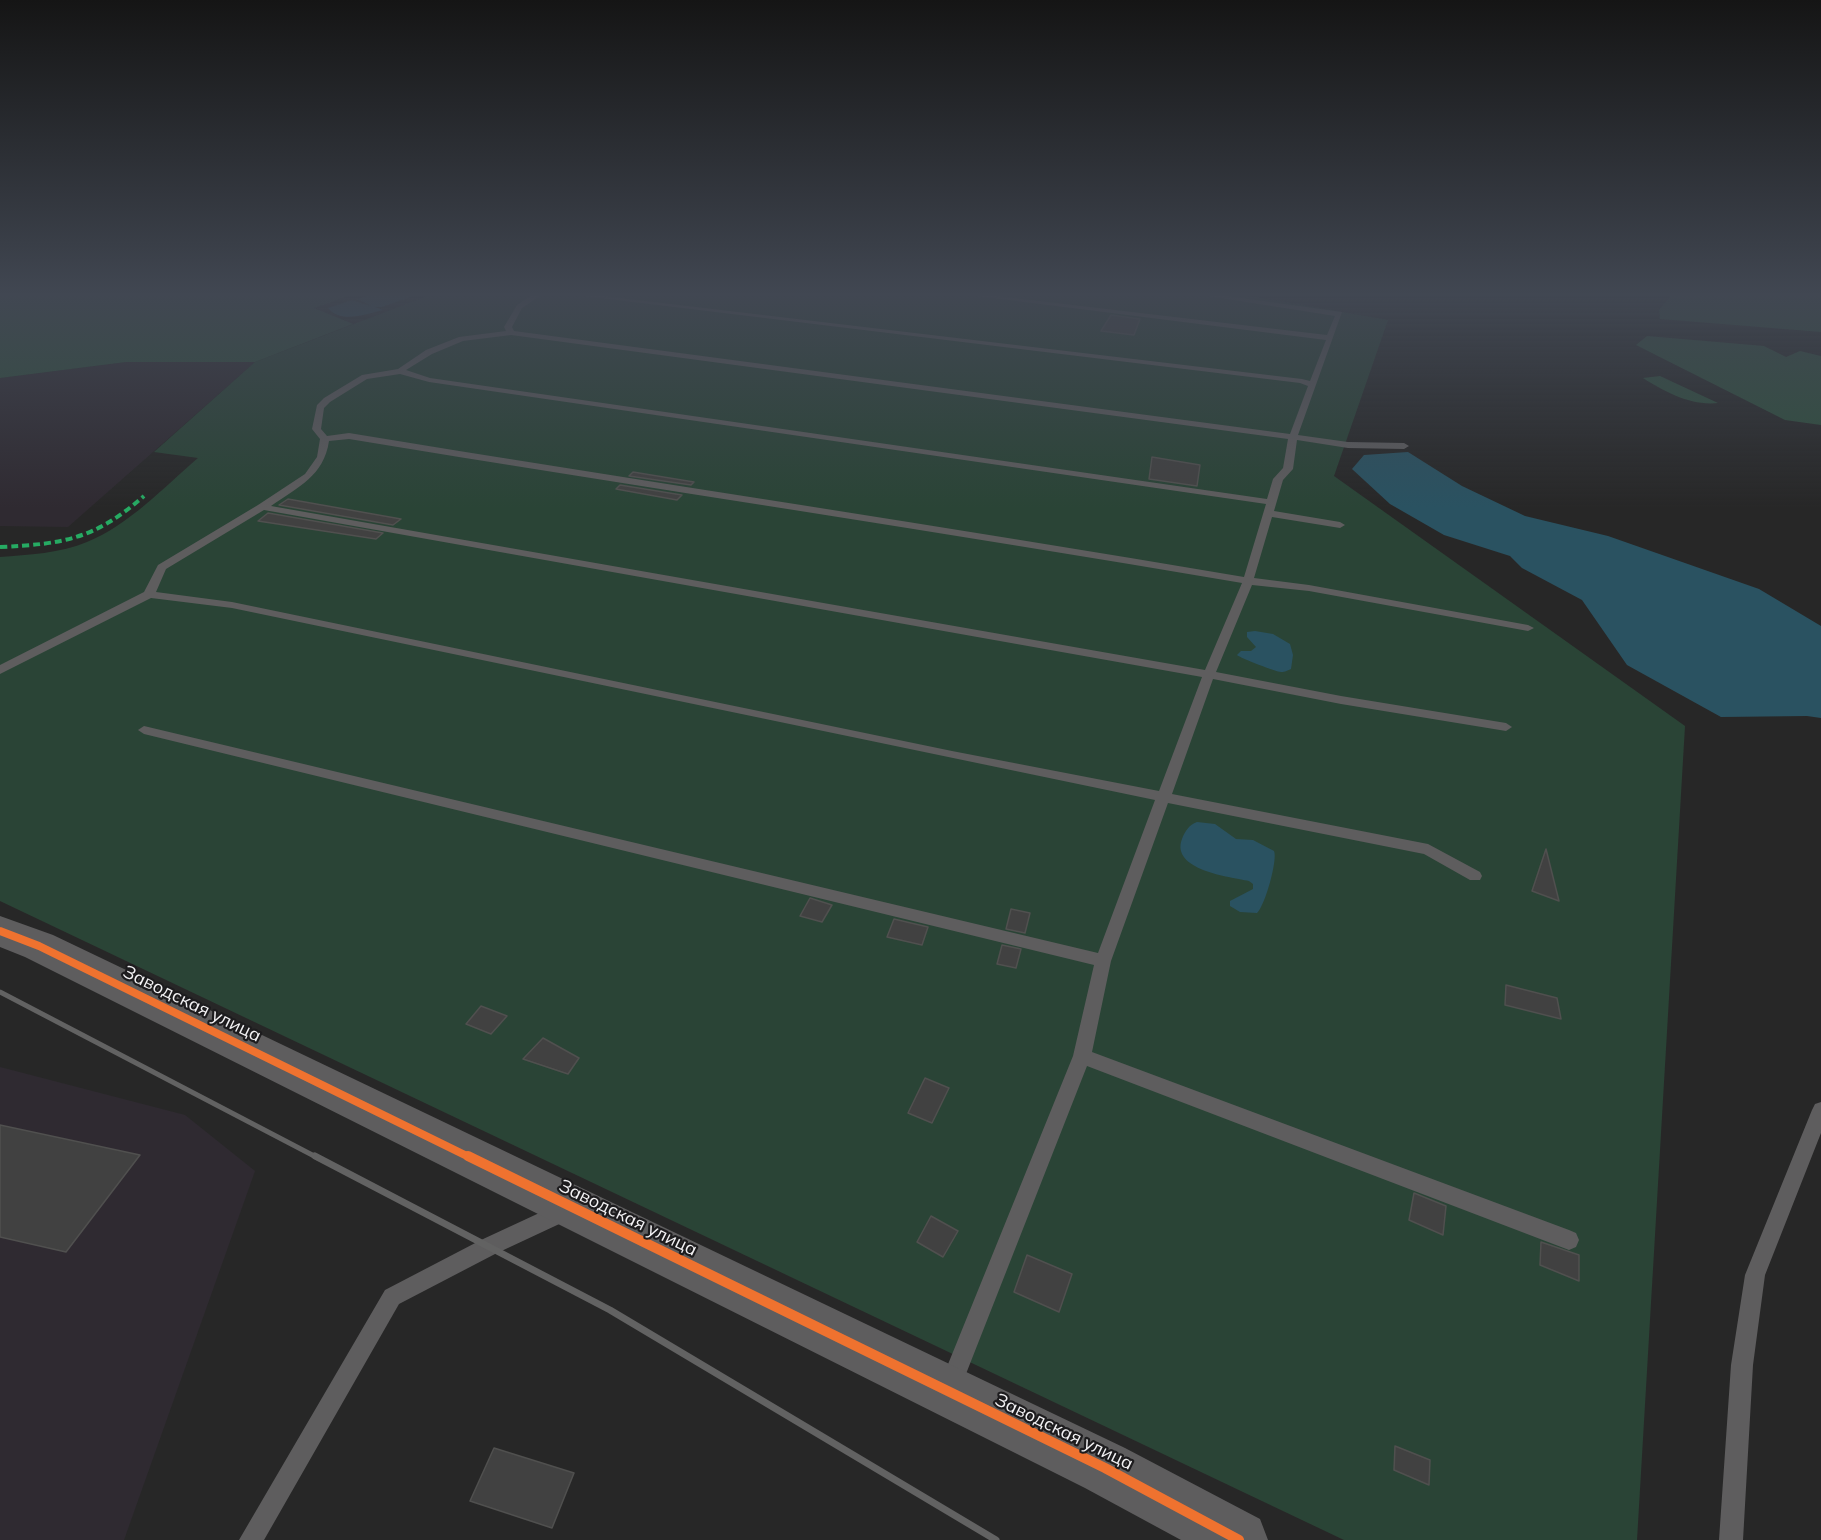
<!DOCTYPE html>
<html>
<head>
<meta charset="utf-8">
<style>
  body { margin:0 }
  canvas { display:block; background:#272727 }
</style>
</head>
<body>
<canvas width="1821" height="1540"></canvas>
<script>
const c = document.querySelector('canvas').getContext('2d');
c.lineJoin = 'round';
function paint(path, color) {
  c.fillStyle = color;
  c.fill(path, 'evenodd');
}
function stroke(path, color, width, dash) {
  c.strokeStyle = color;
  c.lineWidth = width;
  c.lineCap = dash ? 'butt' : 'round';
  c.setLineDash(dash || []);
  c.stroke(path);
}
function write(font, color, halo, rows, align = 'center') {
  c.font = font + ' Mulish,sans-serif';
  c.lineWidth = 4.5;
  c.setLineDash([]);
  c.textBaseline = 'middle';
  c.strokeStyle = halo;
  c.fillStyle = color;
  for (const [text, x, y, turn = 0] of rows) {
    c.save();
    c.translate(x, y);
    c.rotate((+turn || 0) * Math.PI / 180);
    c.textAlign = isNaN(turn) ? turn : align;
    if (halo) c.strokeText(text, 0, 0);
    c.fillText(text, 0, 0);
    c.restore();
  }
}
paint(new Path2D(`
  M 126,362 L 255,362 L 68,527 L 0,526 L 0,378 Z
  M 0,1067 L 185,1115 L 255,1171 L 124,1540 L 0,1540 Z`), '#2f2a31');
paint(new Path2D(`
  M 435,293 L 1234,293 L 1388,320 L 1334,476 L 1685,726 L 1637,1540 L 1344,1540 L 0,901 L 0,557 C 28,555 61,553 87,542 C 129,525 164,487 198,458 L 154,452 L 255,362 Z`), '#2a4436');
paint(new Path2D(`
  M 0,293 L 357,293 L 314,308 L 353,324 L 255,362 L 126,362 L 0,378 Z
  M 1677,293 L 1821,293 L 1821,332 L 1660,319 L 1659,310 L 1672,294 Z
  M 1647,336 L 1764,346 L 1786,357 L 1800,351 L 1821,356 L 1821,425 L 1785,420 L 1636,345 Z
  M 1660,376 L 1718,403 C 1691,406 1665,392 1643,378 Z`), '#2f503d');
paint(new Path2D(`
  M 377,293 L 421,293 L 382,307 L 375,307 L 383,310 C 366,314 341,324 328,308 L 352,300 L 371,306 L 357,299 Z
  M 1408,452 L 1462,486 L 1525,516 L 1608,536 L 1759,589 L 1821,626 L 1821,718 L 1807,716 L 1721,717 L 1627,665 L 1582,600 L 1522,568 L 1510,556 L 1444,535 L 1390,504 L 1352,469 L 1364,455 Z
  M 1255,631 L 1273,634 L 1290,644 L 1293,655 L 1291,669 C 1286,671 1286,672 1281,672 C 1277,672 1240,658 1237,655 L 1241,651 L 1251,651 L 1256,647 L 1247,637 L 1247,632 Z
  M 1197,822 L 1215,824 L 1236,839 L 1253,840 L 1274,851 C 1278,859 1265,906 1257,913 L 1240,912 L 1230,906 L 1230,901 L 1253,889 L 1253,884 L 1249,881 C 1230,877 1170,870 1182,839 C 1185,831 1189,825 1197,822 Z`), '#2a5261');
const building = new Path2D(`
  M 1111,315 L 1140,319 L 1134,335 L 1101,331 Z
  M 1152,457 L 1200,465 L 1197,486 L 1149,479 Z
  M 633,472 L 694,482 L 691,485 L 629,476 Z
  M 620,485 L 682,495 L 677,500 L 616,489 Z
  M 288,499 L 401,519 L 393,525 L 279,505 Z
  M 268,513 L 383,533 L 376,539 L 258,521 Z
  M 1546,849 L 1559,901 L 1532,891 Z
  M 810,898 L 832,905 L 822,922 L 800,916 Z
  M 1011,909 L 1030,913 L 1025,933 L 1006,929 Z
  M 894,919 L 928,927 L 922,945 L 887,937 Z
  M 1002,945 L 1021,949 L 1016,968 L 997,964 Z
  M 1506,985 L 1557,998 L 1561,1019 L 1505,1005 Z
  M 481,1006 L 507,1016 L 491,1034 L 466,1024 Z
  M 543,1038 L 579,1058 L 568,1074 L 523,1059 Z
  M 925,1078 L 949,1088 L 932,1123 L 908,1113 Z
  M 0,1125 L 140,1155 L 66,1252 L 0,1237 Z
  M 1414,1193 L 1446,1206 L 1443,1235 L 1409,1220 Z
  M 931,1216 L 958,1231 L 943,1257 L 917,1242 Z
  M 1541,1242 L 1579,1255 L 1579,1281 L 1540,1265 Z
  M 1027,1255 L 1072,1274 L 1059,1312 L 1014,1292 Z
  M 1395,1446 L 1430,1460 L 1429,1485 L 1394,1470 Z
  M 494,1448 L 574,1473 L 552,1528 L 470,1501 Z`);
paint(building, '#414141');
stroke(building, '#50504f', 1.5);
paint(new Path2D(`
  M 535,293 L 544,293 L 522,308 L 512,327 L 514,331 L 1290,434 L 1308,386 L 1300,383 L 559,293 L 578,293 L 1302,379 L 1310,381 L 1326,340 L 953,293 L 971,293 L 1327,335 L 1335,316 L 1189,293 L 1205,293 L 1342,312 L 1298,435 L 1348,442 L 1404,443 L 1409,446 L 1404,449 L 1348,448 L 1297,440 L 1293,469 L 1283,480 L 1274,511 L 1340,522 L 1345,525 L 1340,528 L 1272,517 L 1254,578 L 1309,585 L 1528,625 L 1534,628 L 1528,631 L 1309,591 L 1252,585 L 1216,672 L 1341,696 L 1506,723 L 1512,727 L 1506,731 L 1341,704 L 1213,679 L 1172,794 L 1428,844 L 1480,872 L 1482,876 L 1480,880 L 1470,880 L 1424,854 L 1168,803 L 1111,961 L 1092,1052 L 1569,1230 L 1576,1233 L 1579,1240 L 1576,1247 L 1569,1250 L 1087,1066 L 962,1384 L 959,1392 L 951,1395 L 943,1392 L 940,1384 L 1073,1056 L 1094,965 L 144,734 L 138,730 L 144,726 L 1098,953 L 1155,800 L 232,608 L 151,598 L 0,674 L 0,665 L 144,592 L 158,565 L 258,505 L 305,474 L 317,457 L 320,439 L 312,429 L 317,405 L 324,398 L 362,375 L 398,369 L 426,350 L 459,337 L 506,331 L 504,327 L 517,305 ZM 511,335 L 1288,439 L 1283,468 L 1273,479 L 1267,499 L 430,378 L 406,370 L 432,354 L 463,341 ZM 400,374 L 429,382 L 1266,504 L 1244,577 C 946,526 647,482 349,433 L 327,436 L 321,429 L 324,408 L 330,402 L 367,379 ZM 349,439 C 646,488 945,532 1242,583 L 1205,670 L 271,506 C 298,487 324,476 329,441 ZM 264,510 L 1202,677 L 1159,791 L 952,751 L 232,602 L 156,592 L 166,569 Z
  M 1821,1102 L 1821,1133 L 1765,1275 L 1753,1365 L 1743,1540 L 1719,1540 L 1731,1365 L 1745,1275 L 1812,1110 L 1815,1104 Z
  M 563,1202 L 570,1205 L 573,1212 L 570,1219 L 495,1254 L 399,1304 L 264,1540 L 239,1540 L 385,1290 L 481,1240 Z`), '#5e5d5e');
paint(new Path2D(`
  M 0,916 L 53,935 L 1125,1448 L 1260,1519 L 1268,1540 L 1181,1540 L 1085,1488 L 25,957 L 0,947 Z`), '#5e5d5e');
stroke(new Path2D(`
  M 0,992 L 318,1158`), '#626262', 5);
stroke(new Path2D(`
  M 315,1156 L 610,1310 L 996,1540`), '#626262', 7);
stroke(new Path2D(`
  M 0,547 C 64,544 95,539 144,496`), '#26ab63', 4, [7, 4]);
stroke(new Path2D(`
  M 0,931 L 39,946 L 471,1158`), '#ef722f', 8);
stroke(new Path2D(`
  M 468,1156 L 1105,1468 L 1239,1540`), '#ef722f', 10);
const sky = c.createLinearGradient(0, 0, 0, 508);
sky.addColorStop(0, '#151515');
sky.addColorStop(0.58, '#414752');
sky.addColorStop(1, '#41475200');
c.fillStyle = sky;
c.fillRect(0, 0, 1821, 508);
write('18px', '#f3f2f4', '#1d1c1e', [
  ["Заводская улица",192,1004,26],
  ["Заводская улица",628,1218,26],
  ["Заводская улица",1064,1432,26]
]);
</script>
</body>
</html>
